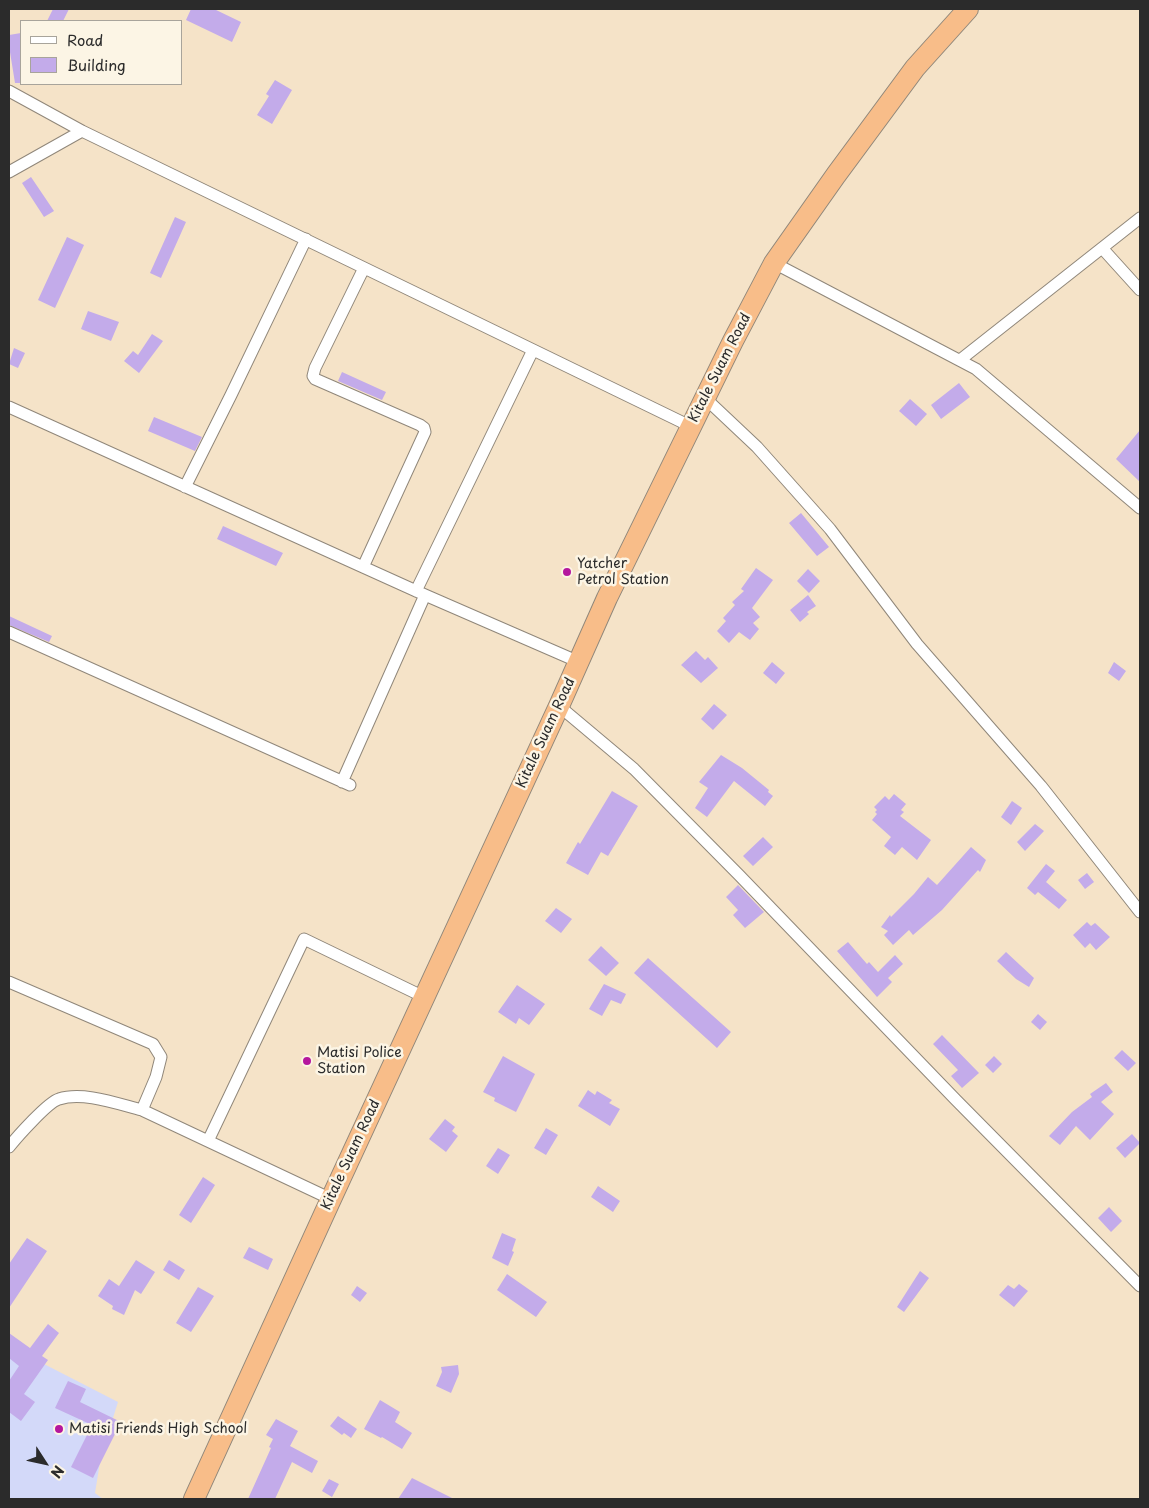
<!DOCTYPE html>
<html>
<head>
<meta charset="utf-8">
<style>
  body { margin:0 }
  #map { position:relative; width:1149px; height:1508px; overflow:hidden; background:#f5e3c8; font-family:"Playpen Sans",sans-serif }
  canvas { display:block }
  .frame { position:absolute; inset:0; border:10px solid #2b2b2b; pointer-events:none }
  .legend { position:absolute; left:20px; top:20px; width:162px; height:65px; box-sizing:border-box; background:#fcf5e5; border:1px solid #a8a49b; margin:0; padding:6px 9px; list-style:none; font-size:15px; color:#2b2b2b }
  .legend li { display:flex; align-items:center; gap:10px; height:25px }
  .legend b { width:25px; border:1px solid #a8a49b }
  .north { position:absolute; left:20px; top:1438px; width:50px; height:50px; -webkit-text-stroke:4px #fcf5e5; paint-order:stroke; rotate:125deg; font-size:14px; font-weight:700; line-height:20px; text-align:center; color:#2b2b2b }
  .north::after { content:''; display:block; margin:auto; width:18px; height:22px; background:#2b2b2b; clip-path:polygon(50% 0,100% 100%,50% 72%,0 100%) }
</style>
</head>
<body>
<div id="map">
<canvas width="1149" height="1508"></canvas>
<div class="frame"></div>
<ul class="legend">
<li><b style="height:6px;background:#fff"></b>Road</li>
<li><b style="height:14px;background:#c3abea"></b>Building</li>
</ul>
<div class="north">N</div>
</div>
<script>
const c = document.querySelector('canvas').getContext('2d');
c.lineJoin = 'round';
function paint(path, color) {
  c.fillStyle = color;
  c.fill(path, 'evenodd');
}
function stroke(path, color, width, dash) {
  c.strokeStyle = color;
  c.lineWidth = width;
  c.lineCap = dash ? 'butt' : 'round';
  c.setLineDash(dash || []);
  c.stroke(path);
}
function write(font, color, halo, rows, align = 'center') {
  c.font = font + ' "Playpen Sans",sans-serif';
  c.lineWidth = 5;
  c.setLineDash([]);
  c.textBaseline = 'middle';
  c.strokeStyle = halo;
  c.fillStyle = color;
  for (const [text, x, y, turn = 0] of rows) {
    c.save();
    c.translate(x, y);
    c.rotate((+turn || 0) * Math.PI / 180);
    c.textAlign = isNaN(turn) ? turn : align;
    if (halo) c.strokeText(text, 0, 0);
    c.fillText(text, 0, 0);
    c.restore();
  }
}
paint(new Path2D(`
  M 9,1343 L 44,1364 L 118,1402 L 101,1456 L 95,1493 L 103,1499 L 9,1499 Z`), '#d3d9f9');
paint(new Path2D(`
  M 53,9 L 69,9 L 63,21 L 47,21 Z
  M 191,9 L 214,9 L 241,22 L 232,42 L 186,20 Z
  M 21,33 L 21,83 L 15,83 L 9,46 L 9,35 Z
  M 275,80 L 292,90 L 272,124 L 257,115 L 269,96 L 266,94 Z
  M 31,177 L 54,211 L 44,217 L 22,183 Z
  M 175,217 L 186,222 L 161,278 L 150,273 Z
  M 67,237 L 84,245 L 55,308 L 38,300 Z
  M 88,311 L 119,322 L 111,341 L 81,329 Z
  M 152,334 L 163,341 L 139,373 L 124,361 L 133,351 L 138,355 Z
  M 14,348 L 25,353 L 18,368 L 9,364 Z
  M 342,372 L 386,392 L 382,400 L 338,381 Z
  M 959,383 L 970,397 L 941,419 L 931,405 Z
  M 910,399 L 927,414 L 916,426 L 899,411 Z
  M 154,417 L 202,437 L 195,451 L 148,431 Z
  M 1140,430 L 1140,482 L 1116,459 Z
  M 801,513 L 829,547 L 817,556 L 789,523 Z
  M 223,526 L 283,553 L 276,566 L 217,539 Z
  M 756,568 L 773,580 L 752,608 L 760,617 L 753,623 L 759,629 L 750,640 L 739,632 L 729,643 L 717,631 L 726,621 L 723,618 L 735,605 L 732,602 L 744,591 L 741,589 Z
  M 808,569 L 820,581 L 809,593 L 797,581 Z
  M 808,595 L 816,606 L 807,612 L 809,614 L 800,622 L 790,610 Z
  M 9,616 L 52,636 L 49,642 L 9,625 Z
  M 696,651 L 705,660 L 708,657 L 718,668 L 701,683 L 681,665 Z
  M 772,662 L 785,673 L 776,684 L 763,673 Z
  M 1114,662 L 1126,671 L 1119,681 L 1108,673 Z
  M 714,704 L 727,715 L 713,730 L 701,719 Z
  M 721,755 L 742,768 L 769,790 L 768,792 L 773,796 L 765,806 L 734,781 L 707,817 L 695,808 L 708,788 L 699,782 Z
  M 612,791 L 638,806 L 608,856 L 601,852 L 588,875 L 566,863 L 578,842 L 580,844 Z
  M 894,794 L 906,804 L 901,810 L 904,812 L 900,816 L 931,840 L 917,860 L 902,847 L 895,855 L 884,846 L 891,837 L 872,820 L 877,814 L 875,812 L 877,810 L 874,807 L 885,796 L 889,800 Z
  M 1012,801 L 1022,808 L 1011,825 L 1001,817 Z
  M 1035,824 L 1044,831 L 1025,851 L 1017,842 Z
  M 763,837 L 773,847 L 753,866 L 743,856 Z
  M 971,847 L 986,860 L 980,872 L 978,870 L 942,910 L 913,935 L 909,930 L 893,945 L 884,935 L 888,931 L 881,927 L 890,915 L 891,917 L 914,894 L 928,877 L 937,885 Z
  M 1046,864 L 1055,871 L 1046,882 L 1067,900 L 1059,909 L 1038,892 L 1035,895 L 1027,888 Z
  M 1087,873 L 1094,882 L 1085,889 L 1078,880 Z
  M 738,885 L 764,912 L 745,928 L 733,915 L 738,910 L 726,897 Z
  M 556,908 L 572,919 L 561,933 L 545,921 Z
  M 1087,922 L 1091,926 L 1095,923 L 1110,937 L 1096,950 L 1090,943 L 1085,948 L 1073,935 Z
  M 848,942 L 867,964 L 869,962 L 878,972 L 895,955 L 903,964 L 888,978 L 892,982 L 877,997 L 837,951 Z
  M 601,946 L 619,963 L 606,976 L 588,960 Z
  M 1006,952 L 1034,978 L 1029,987 L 1016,979 L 997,961 Z
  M 648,958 L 731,1032 L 717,1048 L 634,973 Z
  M 604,984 L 626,994 L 621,1004 L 611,1000 L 602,1016 L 589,1009 Z
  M 517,985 L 545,1004 L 529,1025 L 519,1018 L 516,1024 L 498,1012 Z
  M 1038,1014 L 1047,1022 L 1040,1030 L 1031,1022 Z
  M 942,1035 L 979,1073 L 962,1088 L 951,1076 L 958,1070 L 933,1044 Z
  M 1122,1050 L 1136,1063 L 1128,1071 L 1114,1058 Z
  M 503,1056 L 535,1074 L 516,1112 L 494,1101 L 495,1098 L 483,1092 Z
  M 994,1056 L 1002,1064 L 993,1073 L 985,1065 Z
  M 1106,1083 L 1113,1092 L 1101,1102 L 1114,1114 L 1090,1140 L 1076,1126 L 1060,1145 L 1049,1136 L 1072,1112 L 1092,1097 L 1090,1094 Z
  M 588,1090 L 595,1095 L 597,1091 L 612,1100 L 609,1103 L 620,1109 L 610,1126 L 578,1106 Z
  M 445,1119 L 455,1127 L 452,1131 L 458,1136 L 446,1152 L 429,1139 Z
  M 546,1128 L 558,1135 L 546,1155 L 534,1148 Z
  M 1132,1134 L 1140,1143 L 1125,1158 L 1116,1148 Z
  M 498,1148 L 510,1155 L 498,1174 L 486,1166 Z
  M 203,1177 L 215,1185 L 191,1223 L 179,1215 Z
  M 598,1186 L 620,1201 L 613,1212 L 591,1197 Z
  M 1109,1207 L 1122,1221 L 1111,1232 L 1098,1218 Z
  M 502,1233 L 516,1239 L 512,1251 L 514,1252 L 508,1266 L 492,1258 Z
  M 27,1238 L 47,1251 L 9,1308 L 9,1264 Z
  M 249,1247 L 273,1259 L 268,1270 L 243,1258 Z
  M 136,1260 L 155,1272 L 141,1294 L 135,1290 L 124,1315 L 112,1309 L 113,1306 L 98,1296 L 109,1279 L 119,1286 Z
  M 169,1260 L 185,1270 L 179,1280 L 163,1270 Z
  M 920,1271 L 929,1278 L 904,1312 L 897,1307 Z
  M 507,1274 L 547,1302 L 536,1317 L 497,1290 Z
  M 1019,1284 L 1028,1291 L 1014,1307 L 999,1295 L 1008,1285 L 1014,1289 Z
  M 357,1286 L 367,1293 L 360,1302 L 351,1295 Z
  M 198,1287 L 214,1296 L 191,1332 L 176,1323 Z
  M 48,1324 L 59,1333 L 42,1356 L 48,1360 L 24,1394 L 35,1402 L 21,1421 L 9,1412 L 9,1381 L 19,1366 L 9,1358 L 9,1333 L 30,1348 Z
  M 458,1365 L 459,1374 L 451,1393 L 436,1386 L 442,1372 L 441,1367 Z
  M 68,1381 L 86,1389 L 80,1402 L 121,1422 L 93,1478 L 71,1467 L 92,1425 L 55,1408 Z
  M 380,1400 L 400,1412 L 395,1422 L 412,1433 L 402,1449 L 382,1437 L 381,1438 L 364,1429 Z
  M 338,1416 L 357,1429 L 351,1438 L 344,1433 L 342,1435 L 330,1426 Z
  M 276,1419 L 298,1431 L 290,1446 L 318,1461 L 312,1473 L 292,1462 L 275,1499 L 248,1499 L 271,1448 L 269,1447 L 273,1439 L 266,1435 Z
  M 412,1478 L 454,1499 L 398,1499 Z
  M 329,1479 L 339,1484 L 332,1497 L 322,1491 Z`), '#c3abea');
const minor = new Path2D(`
  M 9,91 L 82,131 L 690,426
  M 9,172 L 82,131
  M 1102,248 L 1140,290
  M 774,263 L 976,369 L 1140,508
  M 960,360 L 1140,218
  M 705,398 L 757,447 L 830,529 L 917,644 L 1041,786 L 1140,912
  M 9,407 L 425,595 L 579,662
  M 185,487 L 231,395 L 306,239
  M 363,567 L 425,432 L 424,428 L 420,425 L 315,379 L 313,376 L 315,368 L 364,268
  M 416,591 L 533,350
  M 9,632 L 350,785
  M 559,706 L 634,769 L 739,875 L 956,1100 L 1140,1286
  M 342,782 L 425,595
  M 9,982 L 153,1044 L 161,1057 L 156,1077 L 142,1110 L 331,1199
  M 208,1141 L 304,939 L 424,997
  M 9,1147 C 17,1137 48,1102 59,1099 C 83,1091 118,1104 142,1110`);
const trunk = new Path2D(`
  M 194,1499 L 331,1199 L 559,706 L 607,598 L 733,341 L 774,263 L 836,175 L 915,68 L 968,9`);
stroke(minor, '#90877a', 13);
stroke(trunk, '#90877a', 22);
stroke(minor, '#fff', 11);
stroke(trunk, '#f8bd89', 20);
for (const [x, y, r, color] of [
  [567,572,5,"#b5179e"],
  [307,1061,5,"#b5179e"],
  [59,1429,5,"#b5179e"]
]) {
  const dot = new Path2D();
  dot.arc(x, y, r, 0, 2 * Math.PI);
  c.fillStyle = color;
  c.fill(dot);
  stroke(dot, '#fcf5e5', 2);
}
write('14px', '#2b2b2b', '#fcf5e5', [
  ["Kitale Suam Road",720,368,-63],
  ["Kitale Suam Road",546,733,-65],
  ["Kitale Suam Road",351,1155,-65]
]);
write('14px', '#2b2b2b', '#fcf5e5', [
  ["Yatcher",577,564],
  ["Petrol Station",577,580],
  ["Matisi Police",317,1053],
  ["Station",317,1069],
  ["Matisi Friends High School",69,1429]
], 'left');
</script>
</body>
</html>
